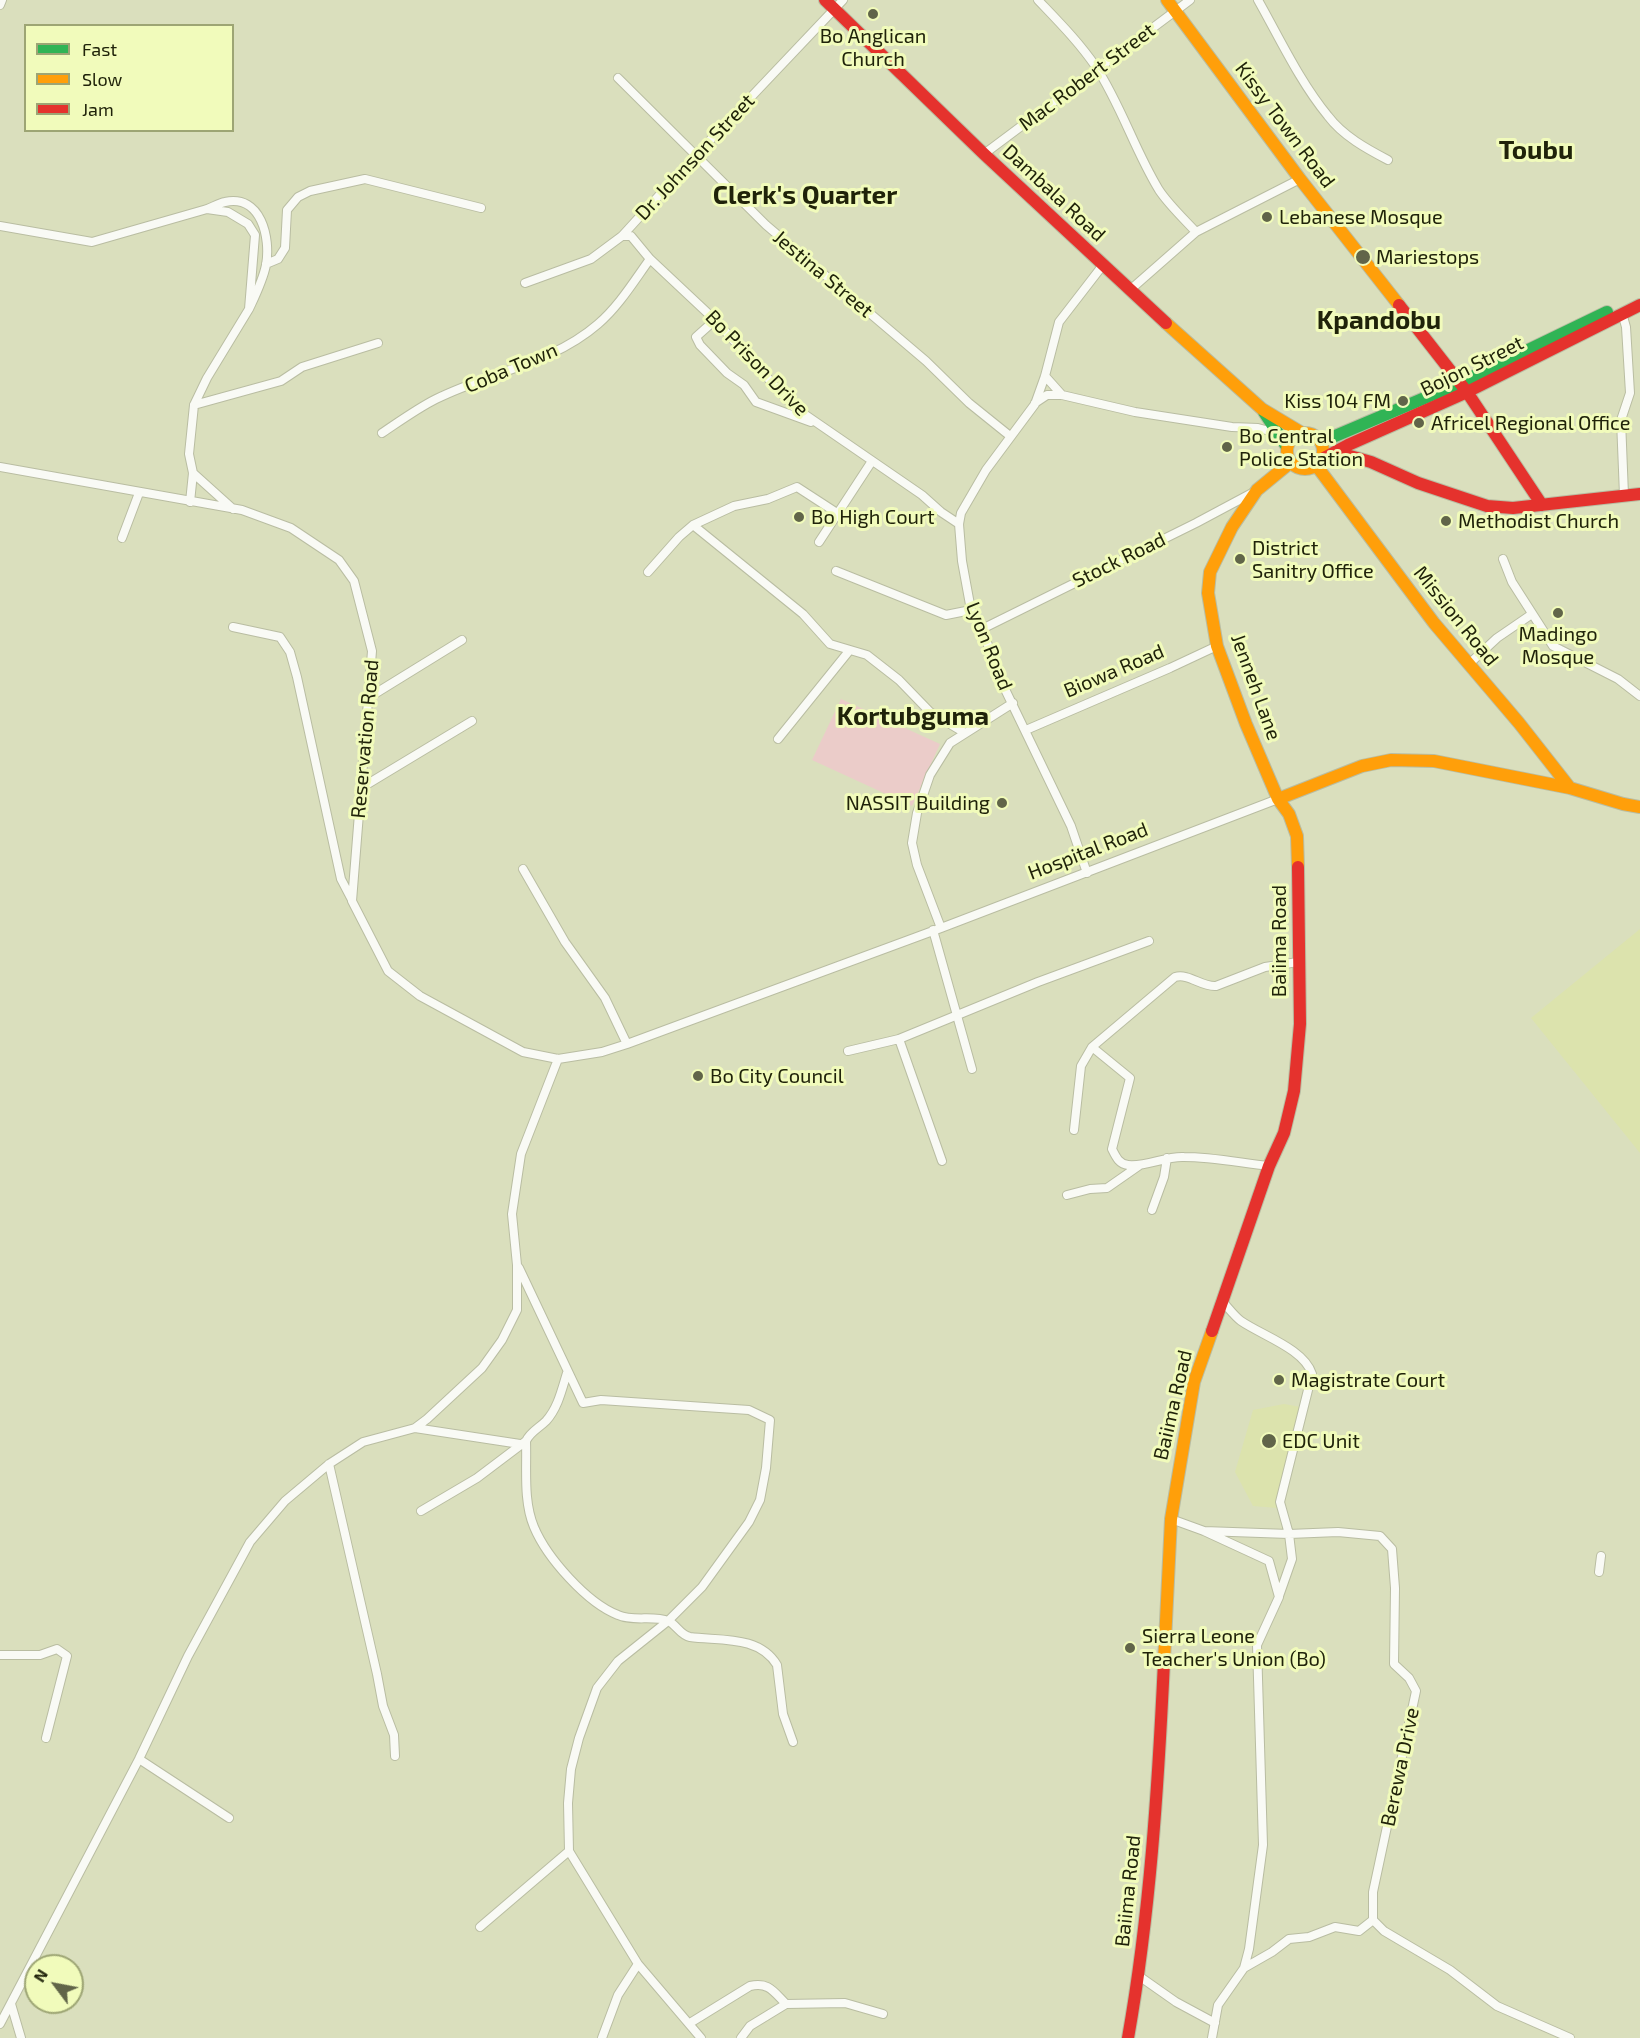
<!DOCTYPE html>
<html>
<head>
<meta charset="utf-8">
<style>
  body { margin:0 }
  #map { position:relative; width:1640px; height:2038px; overflow:hidden; background:#dadfbd; font-family:"Exo 2",sans-serif }
  canvas { display:block }
  .legend { position:absolute; left:24px; top:24px; width:210px; height:108px; box-sizing:border-box; background:#f1fbbb; border:2px solid #9da574; margin:0; padding:8px 10px; list-style:none; font-size:18px; color:#20230a }
  .legend li { display:flex; align-items:center; gap:12px; height:30px }
  .legend b { width:30px; border:2px solid #9da574 }
  .north { position:absolute; left:24px; top:1954px; width:60px; height:60px; box-sizing:border-box; background:#f1fbbb; border:2px solid #9da574; border-radius:50%; rotate:302deg; font-size:16px; font-weight:700; line-height:24px; text-align:center; color:#20230a }
  .north::after { content:''; display:block; margin:auto; width:21px; height:27px; background:#616549; clip-path:polygon(50% 0,100% 100%,50% 72%,0 100%) }
</style>
</head>
<body>
<div id="map">
<canvas width="1640" height="2038"></canvas>
<ul class="legend">
<li><b style="height:8px;background:#30b455"></b>Fast</li>
<li><b style="height:8px;background:#ff9f0a"></b>Slow</li>
<li><b style="height:8px;background:#e5322d"></b>Jam</li>
</ul>
<div class="north">N</div>
</div>
<script>
const c = document.querySelector('canvas').getContext('2d');
c.lineJoin = 'round';
function paint(path, color) {
  c.fillStyle = color;
  c.fill(path, 'evenodd');
}
function stroke(path, color, width, dash) {
  c.strokeStyle = color;
  c.lineWidth = width;
  c.lineCap = dash ? 'butt' : 'round';
  c.setLineDash(dash || []);
  c.stroke(path);
}
function write(font, color, halo, rows, align = 'center') {
  c.font = font + ' "Exo 2",sans-serif';
  c.lineWidth = 6;
  c.setLineDash([]);
  c.textBaseline = 'middle';
  c.strokeStyle = halo;
  c.fillStyle = color;
  for (const [text, x, y, turn = 0] of rows) {
    c.save();
    c.translate(x, y);
    c.rotate((+turn || 0) * Math.PI / 180);
    c.textAlign = isNaN(turn) ? turn : align;
    if (halo) c.strokeText(text, 0, 0);
    c.fillText(text, 0, 0);
    c.restore();
  }
}
paint(new Path2D(`
  M 1640,929 L 1640,1153 L 1531,1018 Z
  M 1284,1404 L 1301,1407 L 1277,1508 L 1253,1506 L 1235,1472 L 1253,1410 Z`), '#dce3ad');
paint(new Path2D(`
  M 841,699 L 940,744 L 912,806 L 812,760 Z`), '#ebccc9');
const street = new Path2D(`
  M 1038,0 C 1058,21 1079,42 1096,67 C 1121,105 1135,151 1159,190 C 1169,205 1184,219 1196,232
  M 1258,0 C 1280,39 1300,82 1328,116 C 1343,136 1367,149 1388,160
  M 0,5 L 2,0
  M 618,78 L 766,225 L 926,361 L 969,403 L 1010,436
  M 984,154 L 1190,0
  M 0,226 L 92,242 L 207,209 C 213,207 219,203 225,202 C 261,194 271,238 266,265 C 263,280 256,294 249,309 L 255,235 L 248,224 L 228,212 L 207,209
  M 622,236 L 631,236 L 650,259 L 715,320 L 794,407 L 922,495 L 941,512 L 959,524
  M 266,264 L 278,259 L 285,248 L 287,210 L 298,197 L 310,191 L 365,179 L 481,208
  M 525,283 L 591,259 L 622,236 L 697,154 L 843,0
  M 1130,290 L 1196,232 L 1300,179
  M 1622,313 L 1626,327 L 1630,393 L 1621,420 L 1624,495
  M 715,320 L 696,337 L 700,345 L 727,373 L 744,385 L 756,402 L 811,422
  M 1045,376 L 1062,395
  M 1035,403 L 1047,395 L 1062,395 L 1135,412 L 1232,427 L 1258,428 L 1277,433
  M 194,405 L 281,381 L 302,367 L 378,343
  M 382,433 C 400,421 418,408 436,399 C 490,372 552,364 598,324 C 619,306 634,281 650,259
  M 0,467 L 242,510 L 291,528 L 339,560 L 354,581 L 372,651 L 352,901 L 388,971 L 420,996 L 523,1052 L 558,1059 L 602,1052 L 627,1044 L 941,928 L 1278,799
  M 193,473 L 233,509
  M 190,502 L 193,473 L 189,454 L 194,405 L 207,378 L 249,309
  M 693,525 L 803,614 L 830,644 L 867,655 L 899,680 L 930,712 L 965,733
  M 122,538 L 139,493
  M 819,542 L 872,461
  M 1503,559 L 1512,582 L 1553,646 L 1618,679 L 1640,696
  M 836,571 L 946,615 L 971,610
  M 648,572 L 679,537 L 693,525 L 734,506 L 768,499 L 797,487 L 837,513
  M 233,627 L 280,637 L 290,652 L 297,677 L 341,879 L 352,900
  M 982,629 L 1196,523 L 1254,492
  M 1469,664 L 1497,638 L 1532,614
  M 368,698 L 462,640
  M 1026,730 L 1170,668 L 1217,646
  M 778,739 L 849,651
  M 361,788 L 472,721
  M 523,869 L 565,942 L 605,998 L 627,1044
  M 1087,873 L 1071,826 L 1002,683 L 982,629 L 971,610 L 962,561 L 959,524 L 961,513 L 986,470 L 1035,404 L 1045,376 L 1059,322 L 1103,265
  M 941,928 L 917,865 L 912,843 L 917,813 L 930,775 L 950,743 L 1013,703
  M 933,930 L 972,1069
  M 899,1039 L 942,1161
  M 1092,1047 L 1130,1078 L 1112,1149 C 1116,1157 1119,1164 1128,1165 C 1147,1167 1165,1156 1184,1157 C 1212,1157 1241,1163 1269,1166
  M 848,1051 L 899,1039 L 1038,982 L 1149,941
  M 1074,1130 L 1081,1066 L 1092,1047 L 1175,977 C 1189,973 1201,987 1216,986 L 1265,967 L 1298,962
  M 1067,1195 L 1090,1189 L 1107,1188 L 1140,1165
  M 1152,1210 L 1164,1177 L 1167,1158
  M 519,1268 L 583,1403 L 601,1400 L 749,1410 L 770,1420 L 766,1468 L 760,1500 L 749,1522 L 702,1587 L 668,1621 L 618,1661 L 597,1688 L 579,1738 L 571,1769 L 568,1803 L 569,1851 L 638,1964 L 701,2038
  M 1221,1300 C 1228,1307 1234,1316 1241,1321 C 1263,1336 1304,1349 1312,1374 L 1280,1502 L 1289,1534 L 1292,1559 L 1279,1596
  M 415,1428 L 520,1444
  M 526,1441 C 527,1469 523,1501 534,1527 C 547,1558 587,1603 618,1615 C 633,1622 653,1615 668,1621 C 676,1624 680,1635 690,1637 C 720,1641 759,1635 777,1665 L 783,1714 L 793,1742
  M 329,1464 L 377,1674 L 383,1706 L 394,1735 L 395,1756
  M 421,1511 L 477,1478 L 526,1441 C 530,1432 539,1428 546,1421 C 558,1408 562,1389 567,1373
  M 1171,1519 L 1204,1531 L 1269,1561 L 1279,1597 L 1257,1645 L 1263,1845 L 1249,1949 L 1244,1968 L 1218,2005 L 1212,2038
  M 1204,1531 L 1289,1534 L 1338,1532 L 1380,1536 L 1392,1549 L 1395,1588 L 1394,1664 L 1409,1678 L 1416,1691 L 1373,1892 L 1373,1920 L 1384,1931 L 1450,1970 L 1497,2006 L 1570,2038
  M 1599,1572 L 1601,1556
  M 0,1655 L 40,1655 L 57,1649 L 67,1656 L 46,1738
  M 139,1759 L 229,1818
  M 480,1927 L 569,1851
  M 1244,1968 L 1272,1952 L 1289,1939 L 1309,1937 L 1335,1927 L 1359,1931 L 1373,1920
  M 1139,1976 L 1176,2002 L 1215,2023
  M 11,2004 L 21,2038
  M 690,2023 L 750,1986 C 769,1982 773,1991 786,2004
  M 0,2024 L 139,1759 L 188,1656 L 250,1542 L 285,1501 L 329,1464 L 363,1442 L 415,1428 L 427,1419 L 482,1368 L 502,1340 L 517,1310 L 517,1265 L 512,1214 L 521,1154 L 558,1059
  M 602,2038 L 618,1995 L 638,1964
  M 741,2038 L 750,2026 L 786,2004 L 845,2003 L 883,2014`);
const fast = new Path2D(`
  M 1264,412 L 1287,447
  M 1321,442 L 1460,383 L 1607,312`);
const slow = new Path2D(`
  M 1167,0 L 1300,179 L 1399,305
  M 1166,323 L 1262,409 L 1302,433
  M1287 451a18 18 0 1 1 36 0a18 18 0 1 1-36 0Z
  M 1291,462 L 1257,490 L 1232,527 L 1210,572 L 1208,593 L 1217,646 L 1246,724 L 1278,799 L 1289,814 L 1297,836 L 1298,867
  M 1316,465 L 1434,623 L 1519,723 L 1570,788
  M 1278,799 L 1362,766 L 1391,760 L 1434,761 L 1570,788 L 1623,804 L 1640,807
  M 1164,1662 L 1171,1519 L 1194,1382 L 1212,1331`);
const jam = new Path2D(`
  M 825,0 L 984,154 L 1166,323
  M 1399,305 L 1467,392 L 1542,505
  M 1336,452 L 1371,462 L 1418,483 L 1487,506 L 1513,508 L 1640,494
  M 1320,460 L 1348,445 L 1467,392 L 1640,305
  M 1212,1331 L 1269,1166 L 1284,1133 L 1294,1091 L 1300,1024 L 1298,867
  M 1128,2038 C 1150,1914 1158,1788 1164,1662`);
stroke(street, '#b9bda2', 10);
stroke(fast, '#b9bda2', 14);
stroke(slow, '#b9bda2', 14);
stroke(jam, '#b9bda2', 14);
stroke(street, '#f9faf5', 8);
stroke(fast, '#30b455', 12);
stroke(slow, '#ff9f0a', 12);
stroke(jam, '#e5322d', 12);
for (const [x, y, r, color] of [
  [873,14,6,"#616549"],
  [1267,217,6,"#616549"],
  [1363,257,8,"#616549"],
  [1403,401,6,"#616549"],
  [1419,423,6,"#616549"],
  [1227,447,6,"#616549"],
  [799,517,6,"#616549"],
  [1446,521,6,"#616549"],
  [1240,559,6,"#616549"],
  [1558,613,6,"#616549"],
  [1002,803,6,"#616549"],
  [698,1076,6,"#616549"],
  [1279,1380,6,"#616549"],
  [1269,1441,8,"#616549"],
  [1130,1648,6,"#616549"]
]) {
  const dot = new Path2D();
  dot.arc(x, y, r, 0, 2 * Math.PI);
  c.fillStyle = color;
  c.fill(dot);
  stroke(dot, '#f1fbbb', 2);
}
write('20px', '#20230a', '#f1fbbb', [
  ["Bo Anglican",873,36,"center"],
  ["Church",873,59,"center"],
  ["Lebanese Mosque",1279,217],
  ["Mariestops",1376,257],
  ["Kiss 104 FM",1391,401,"right"],
  ["Africel Regional Office",1431,423],
  ["Bo Central",1239,436],
  ["Police Station",1239,459],
  ["Bo High Court",811,517],
  ["Methodist Church",1458,521],
  ["District",1252,548],
  ["Sanitry Office",1252,571],
  ["Madingo",1558,634,"center"],
  ["Mosque",1558,657,"center"],
  ["NASSIT Building",990,803,"right"],
  ["Bo City Council",710,1076],
  ["Magistrate Court",1291,1380],
  ["EDC Unit",1282,1441],
  ["Sierra Leone",1142,1636],
  ["Teacher's Union (Bo)",1142,1659]
], 'left');
write('20px', '#20230a', '#f1fbbb', [
  ["Mac Robert Street",1087,77,-37],
  ["Kissy Town Road",1285,125,53],
  ["Dr. Johnson Street",695,157,-47],
  ["Dambala Road",1054,193,43],
  ["Jestina Street",823,274,40],
  ["Bo Prison Drive",757,363,46],
  ["Bojon Street",1472,366,-26],
  ["Coba Town",511,368,-23],
  ["Stock Road",1119,560,-26],
  ["Mission Road",1456,616,51],
  ["Lyon Road",989,646,68],
  ["Biowa Road",1114,671,-23],
  ["Jenneh Lane",1256,687,70],
  ["Reservation Road",365,739,-85],
  ["Hospital Road",1088,851,-21],
  ["Baiima Road",1279,941,-90],
  ["Baiima Road",1173,1405,-77],
  ["Berewa Drive",1400,1767,-78],
  ["Baiima Road",1128,1891,-84]
]);
write('bold 26px', '#20230a', '#f1fbbb', [
  ["Toubu",1536,150],
  ["Clerk's Quarter",805,195],
  ["Kpandobu",1379,320],
  ["Kortubguma",913,716]
]);
</script>
</body>
</html>
